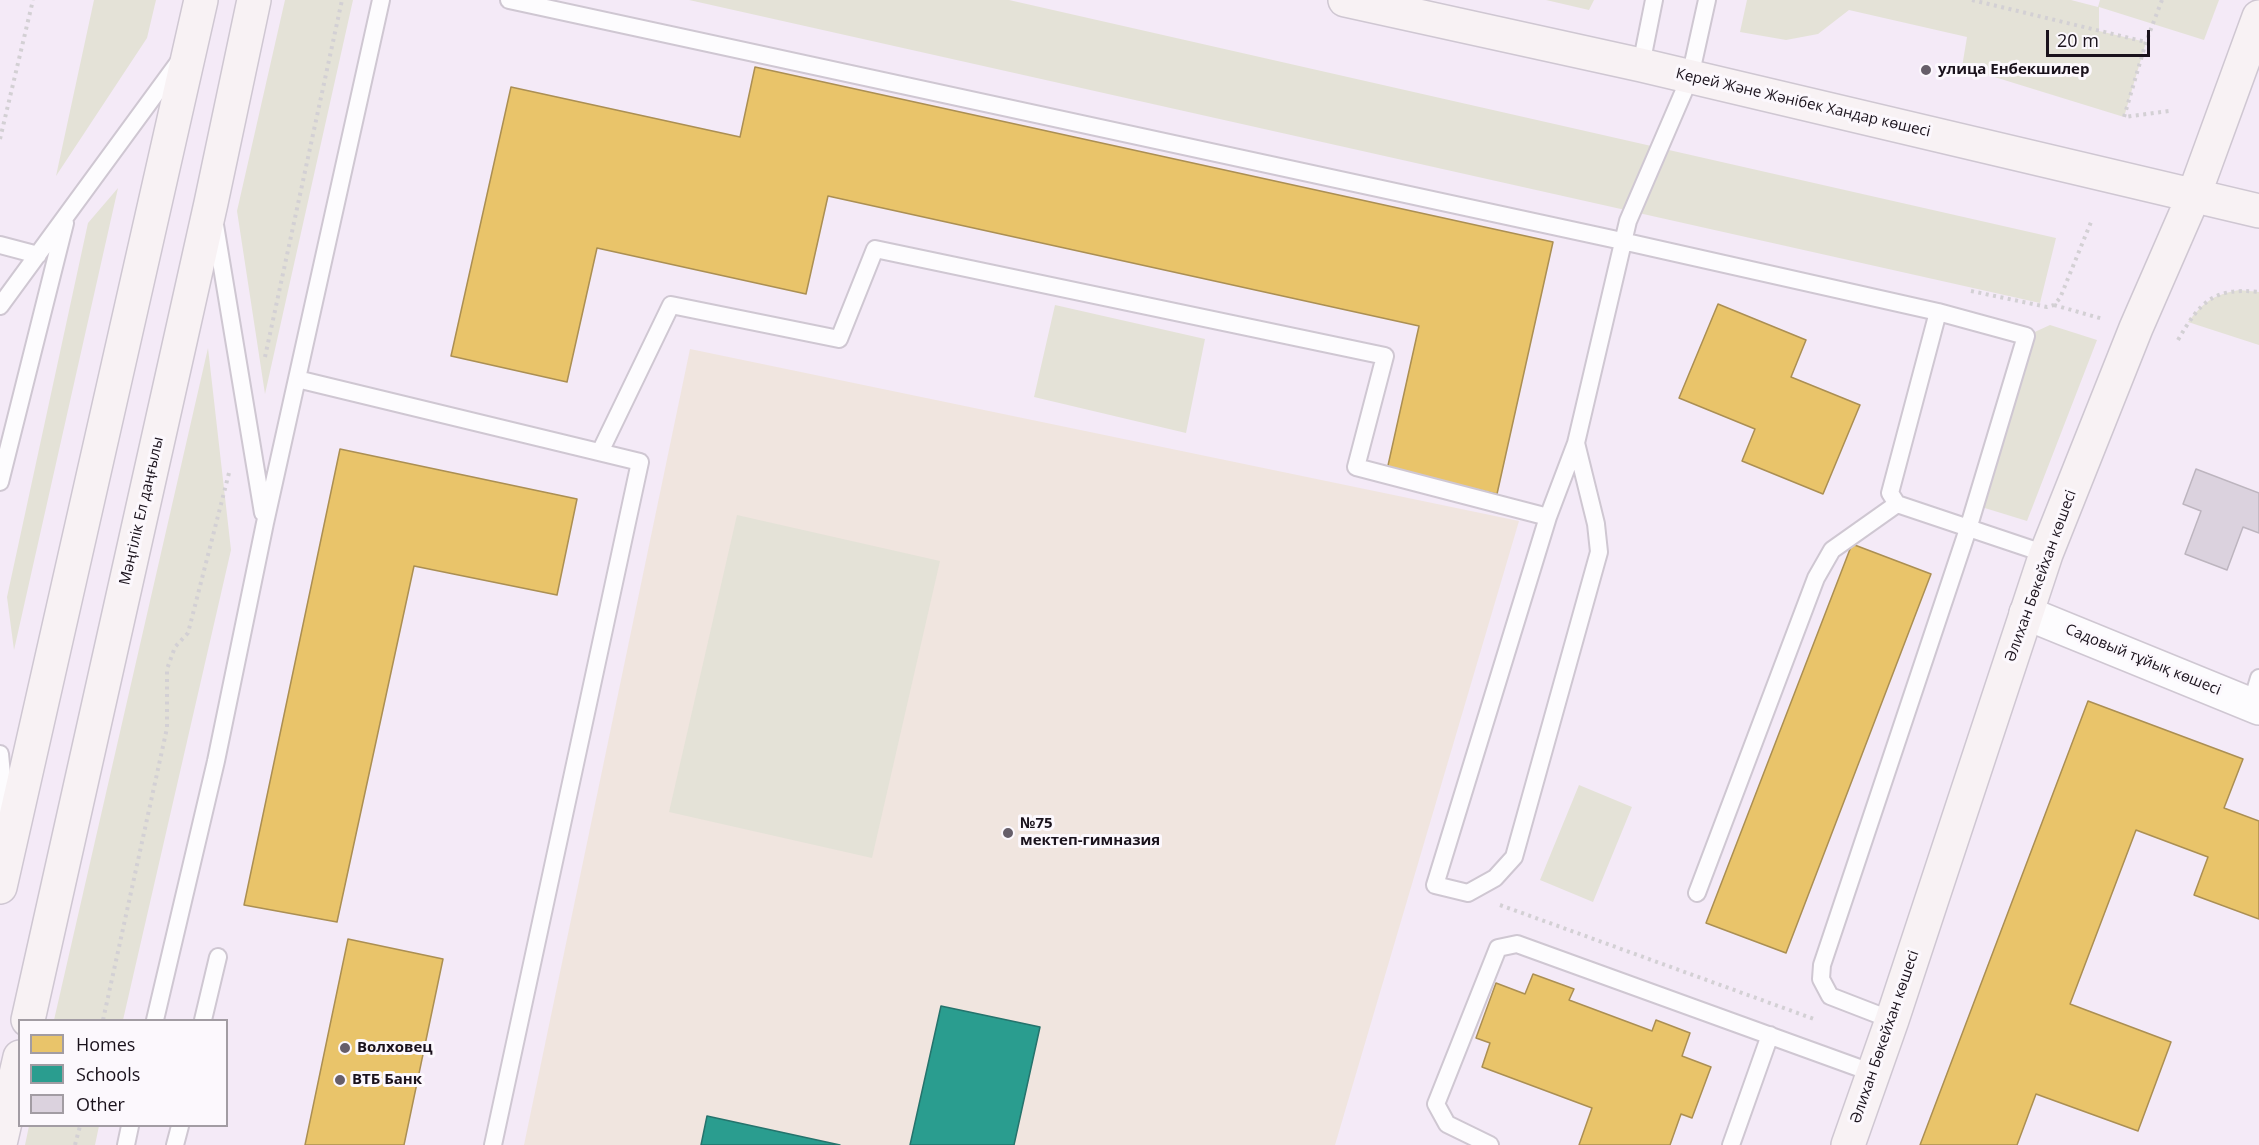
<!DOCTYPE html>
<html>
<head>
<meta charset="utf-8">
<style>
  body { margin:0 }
  #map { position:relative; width:2259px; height:1145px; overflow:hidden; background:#f4eaf7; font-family:"Open Sans",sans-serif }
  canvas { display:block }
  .legend { position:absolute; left:18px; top:1019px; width:210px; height:108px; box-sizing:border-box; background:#fcf8fd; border:2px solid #a29ca3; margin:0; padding:8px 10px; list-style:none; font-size:18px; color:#1a121c }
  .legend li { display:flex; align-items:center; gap:12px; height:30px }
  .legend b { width:30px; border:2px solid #a29ca3 }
  .scale { position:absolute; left:2046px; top:30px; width:104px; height:27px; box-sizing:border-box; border:3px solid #1a121c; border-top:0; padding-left:8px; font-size:18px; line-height:21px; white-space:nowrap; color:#1a121c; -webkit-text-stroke:4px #fcf8fd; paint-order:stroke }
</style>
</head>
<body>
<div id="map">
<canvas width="2259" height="1145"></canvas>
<ul class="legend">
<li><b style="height:16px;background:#e9c46a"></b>Homes</li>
<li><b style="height:16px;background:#2a9d8f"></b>Schools</li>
<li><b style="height:16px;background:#dbd2de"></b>Other</li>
</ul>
<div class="scale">20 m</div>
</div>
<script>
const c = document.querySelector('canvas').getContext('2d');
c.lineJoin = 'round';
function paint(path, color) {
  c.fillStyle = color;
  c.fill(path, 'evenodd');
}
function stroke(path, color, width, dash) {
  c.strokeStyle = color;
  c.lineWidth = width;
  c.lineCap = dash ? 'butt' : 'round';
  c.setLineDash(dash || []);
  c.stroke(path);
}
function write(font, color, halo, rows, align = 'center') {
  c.font = font + ' "Open Sans",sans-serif';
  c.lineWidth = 6;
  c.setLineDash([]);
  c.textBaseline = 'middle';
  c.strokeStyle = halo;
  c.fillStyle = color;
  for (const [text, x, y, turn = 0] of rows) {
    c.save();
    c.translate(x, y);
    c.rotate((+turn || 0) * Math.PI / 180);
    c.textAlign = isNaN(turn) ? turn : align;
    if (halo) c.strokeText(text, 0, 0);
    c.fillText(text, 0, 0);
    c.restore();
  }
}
paint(new Path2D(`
  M 690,349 L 1519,521 L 1335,1145 L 524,1145 Z`), '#f0e5df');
paint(new Path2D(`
  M 94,0 L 156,0 L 147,38 L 56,176 Z
  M 285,0 L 353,0 L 265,394 L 237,211 Z
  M 689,0 L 1009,0 L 2056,238 L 2040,303 Z
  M 1546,0 L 1594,0 L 1589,10 Z
  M 1747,0 L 2071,0 L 2098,7 L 2100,0 L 2219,0 L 2204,40 L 2099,7 L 2099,31 L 2146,42 L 2124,117 L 1962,67 L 1967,37 L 1849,10 L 1818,34 L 1786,40 L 1740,32 Z
  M 118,188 L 14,650 L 7,597 L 88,223 Z
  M 2239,290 L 2259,292 L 2259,345 L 2188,322 C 2205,301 2213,295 2239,290 Z
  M 1055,305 L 1205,339 L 1186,433 L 1034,397 Z
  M 2050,325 L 2097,340 L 2027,521 L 1975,505 L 2026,336 Z
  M 208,348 L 231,550 L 123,1020 L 54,1020 Z
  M 737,515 L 940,561 L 872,858 L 669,812 Z
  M 1579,785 L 1632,807 L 1593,902 L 1540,880 Z
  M 29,1126 L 99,1126 L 95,1145 L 25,1145 Z`), '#e4e2d7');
const homes = new Path2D(`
  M 755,67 L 1553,242 L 1497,494 L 1387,470 L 1419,326 L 828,196 L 806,294 L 597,248 L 567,382 L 451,356 L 511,87 L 740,137 Z
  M 1718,304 L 1806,340 L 1791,377 L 1860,405 L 1823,494 L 1742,461 L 1755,429 L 1679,398 Z
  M 340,449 L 577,499 L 557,595 L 414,566 L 337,922 L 244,905 Z
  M 1852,544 L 1931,574 L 1786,953 L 1706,923 Z
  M 2088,701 L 2243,759 L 2224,808 L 2259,821 L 2259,919 L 2194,895 L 2208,857 L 2136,830 L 2070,1004 L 2171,1042 L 2138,1131 L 2036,1094 L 2017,1145 L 1920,1145 Z
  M 348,939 L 443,959 L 404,1145 L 305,1145 Z
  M 1533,974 L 1574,989 L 1569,1000 L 1652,1031 L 1656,1020 L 1690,1033 L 1682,1056 L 1711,1067 L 1692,1118 L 1681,1114 L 1670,1145 L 1579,1145 L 1592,1108 L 1482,1067 L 1490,1043 L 1476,1038 L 1496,983 L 1525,994 Z`);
paint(homes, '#e9c46a');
stroke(homes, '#ab8f53', 1.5);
const schools = new Path2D(`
  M 941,1006 L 1040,1027 L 1014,1145 L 910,1145 Z
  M 707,1116 L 840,1145 L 701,1145 Z`);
paint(schools, '#2a9d8f');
stroke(schools, '#25736c', 1.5);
const building = new Path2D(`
  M 2196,469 L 2259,493 L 2259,533 L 2243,527 L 2227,570 L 2185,554 L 2201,511 L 2183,504 Z`);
paint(building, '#dbd2de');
stroke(building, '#bdb5bf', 1.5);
const lane = new Path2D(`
  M 509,0 L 1622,241 L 1938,312 L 2026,336 L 1968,529 L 1822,965 L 1821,979 L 1830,996 L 1892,1020
  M 1641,65 L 1654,0
  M 215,225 L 263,513
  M 0,245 L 38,255
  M 0,306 L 178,63
  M 1938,312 L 1890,493 L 1897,504 L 2046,554
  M 297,379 L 640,462 L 493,1145
  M 1576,443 L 1596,524 L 1599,552 L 1514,857 L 1495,878 L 1468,893 L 1435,885 L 1548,517 L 1576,443 L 1628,221 L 1690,77 L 1707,0
  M 600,452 L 671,305 L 839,339 L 875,249 L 1385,356 L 1356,467 L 1548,517
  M 0,482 L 65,223
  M 2251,705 L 2259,678
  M 0,754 L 6,815
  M 1697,893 L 1816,578 L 1832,550 L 1897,504
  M 155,1020 L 216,761 L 265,523 L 381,0
  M 203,1020 L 218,957
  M 126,1145 L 130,1126
  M 175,1145 L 180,1126
  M 1490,1145 L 1447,1124 L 1436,1104 L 1498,948 L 1517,944 L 1873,1073
  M 1731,1145 L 1770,1035`);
const street = new Path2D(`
  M 2026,613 L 2259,708`);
const secondary = new Path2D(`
  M 1345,0 L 1641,65 L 2259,211
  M 0,887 L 201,0
  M 28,1020 L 211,203 L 254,0
  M 0,1144 L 20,1057
  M 1848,1145 L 1892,1020 L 2046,554 L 2136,328 L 2194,195 L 2259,17`);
stroke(lane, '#cfc7d2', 20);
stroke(street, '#cfc7d2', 36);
stroke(secondary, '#cfc7d2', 36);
stroke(new Path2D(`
  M 1972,0 L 2146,42
  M 2162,0 L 2146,42 L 2124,117 L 2169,111
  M 0,139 L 33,0
  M 1971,291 L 2047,307 L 2054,305 L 2060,298 L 2091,222
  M 2054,305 L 2103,319
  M 2178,340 C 2200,302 2213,287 2259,292
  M 265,357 L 342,0
  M 1500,905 L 1814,1019
  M 103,1020 L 167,728 L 167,669 L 175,647 L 188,633 L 229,473
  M 75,1145 L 80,1126`), '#d3d0d4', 4, [3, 4.5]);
stroke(lane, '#fdfcfe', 16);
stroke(street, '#fdfcfe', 33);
stroke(secondary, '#f8f2f4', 33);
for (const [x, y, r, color] of [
  [1926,70,6,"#665e69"],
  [1008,833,6,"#665e69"],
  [345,1048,6,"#665e69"],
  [340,1080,6,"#665e69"]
]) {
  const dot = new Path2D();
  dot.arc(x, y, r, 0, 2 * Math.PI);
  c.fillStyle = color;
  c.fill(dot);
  stroke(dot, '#fcf8fd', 2);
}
write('bold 15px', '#1a121c', '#fcf8fd', [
  ["улица Енбекшилер",1938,70],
  ["№75",1020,824],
  ["мектеп-гимназия",1020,841],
  ["Волховец",357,1048],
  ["ВТБ Банк",352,1080]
], 'left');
write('15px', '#1a121c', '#fcf8fd', [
  ["Керей Және Жәнібек Хандар көшесі",1803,103,13],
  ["Мәңгілік Ел даңғылы",142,511,-77],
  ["Әлихан Бөкейхан көшесі",2041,576,-70],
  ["Садовый тұйық көшесі",2143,660,22],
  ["Әлихан Бөкейхан көшесі",1885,1037,-71]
]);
</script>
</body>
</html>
